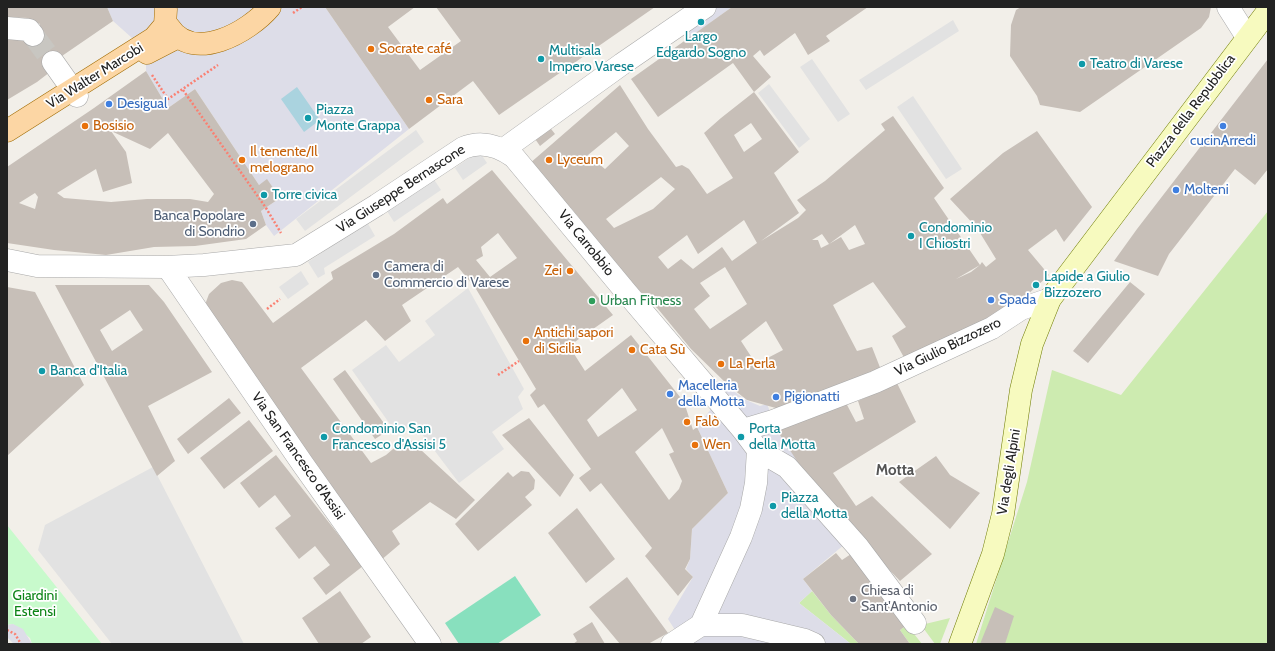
<!DOCTYPE html>
<html>
<head>
<meta charset="utf-8">
<style>
  body { margin:0 }
  #map { position:relative; width:1275px; height:651px; overflow:hidden; background:#f2efe9; font-family:Cabin,sans-serif }
  canvas { display:block }
  .frame { position:absolute; inset:0; border:8px solid #222; pointer-events:none }
</style>
</head>
<body>
<div id="map">
<canvas width="1275" height="651"></canvas>
<div class="frame"></div>
</div>
<script>
const c = document.querySelector('canvas').getContext('2d');
c.lineJoin = 'round';
function paint(path, color) {
  c.fillStyle = color;
  c.fill(path, 'evenodd');
}
function stroke(path, color, width, dash) {
  c.strokeStyle = color;
  c.lineWidth = width;
  c.lineCap = dash ? 'butt' : 'round';
  c.setLineDash(dash || []);
  c.stroke(path);
}
function write(font, color, halo, rows, align = 'center') {
  c.font = font + ' Cabin,sans-serif';
  c.lineWidth = 3.5;
  c.setLineDash([]);
  c.textBaseline = 'middle';
  c.strokeStyle = halo;
  c.fillStyle = color;
  for (const [text, x, y, turn = 0] of rows) {
    c.save();
    c.translate(x, y);
    c.rotate((+turn || 0) * Math.PI / 180);
    c.textAlign = isNaN(turn) ? turn : align;
    if (halo) c.strokeText(text, 0, 0);
    c.fillText(text, 0, 0);
    c.restore();
  }
}
paint(new Path2D(`
  M 1268,211 L 1268,644 L 976,644 L 1027,482 L 1052,370 L 1121,395 Z
  M 812,591 L 831,615 L 859,644 L 851,644 L 799,603 Z
  M 950,618 L 940,644 L 935,644 L 921,625 Z
  M 907,625 L 922,644 L 910,644 L 900,630 Z`), '#cdebb0');
paint(new Path2D(`
  M 7,525 L 102,644 L 32,644 L 30,638 L 13,624 L 7,625 Z`), '#c8facc');
paint(new Path2D(`
  M 515,576 L 541,615 L 497,644 L 459,644 L 445,623 Z`), '#88e0be');
paint(new Path2D(`
  M 953,20 L 959,31 L 866,90 L 859,80 Z
  M 812,59 L 850,114 L 838,122 L 800,67 Z
  M 769,84 L 810,139 L 799,148 L 758,93 Z
  M 913,96 L 962,169 L 946,179 L 897,107 Z
  M 416,130 L 424,142 L 305,231 L 296,219 Z
  M 479,151 L 487,163 L 463,180 L 455,168 Z
  M 431,175 L 441,190 L 394,222 L 385,208 Z
  M 367,222 L 375,236 L 324,268 L 325,274 L 318,278 L 308,262 Z
  M 301,271 L 309,284 L 288,299 L 279,287 Z
  M 468,288 L 524,389 L 518,397 L 523,409 L 492,432 L 504,449 L 459,483 L 416,426 L 394,430 L 352,370 L 386,345 L 399,362 L 435,335 L 425,321 Z
  M 153,467 L 244,644 L 112,644 L 38,550 L 45,525 Z`), '#e2e2e2');
paint(new Path2D(`
  M 107,7 L 325,7 L 409,129 L 274,236 L 266,225 L 261,211 L 280,198 L 267,180 L 259,185 L 195,89 L 168,108 L 146,71 L 146,54 L 141,46 L 113,21 Z
  M 684,7 L 732,7 L 689,38 L 690,18 Z
  M 728,387 L 746,400 L 760,406 L 767,404 L 778,432 L 851,539 L 803,579 L 812,591 L 799,603 L 851,644 L 684,644 L 668,619 L 693,577 L 686,569 L 690,559 L 692,529 L 728,493 L 697,427 Z
  M 13,624 L 23,629 L 32,644 L 14,644 L 7,637 L 7,625 Z`), '#dddde8');
paint(new Path2D(`
  M 297,87 L 320,120 L 304,132 L 281,99 Z`), '#aad3df');
paint(new Path2D(`
  M 7,7 L 107,7 L 113,21 L 59,58 L 50,72 L 37,82 L 7,100 L 7,36 L 37,32 L 40,24 L 28,18 L 7,17 Z
  M 325,7 L 415,7 L 388,27 L 420,70 L 461,41 L 436,7 L 655,7 L 499,115 L 473,81 L 409,129 Z
  M 732,7 L 868,7 L 826,36 L 830,41 L 808,55 L 795,33 L 764,56 L 760,50 L 753,56 L 771,77 L 754,92 L 799,152 L 774,173 L 799,213 L 761,241 L 798,218 L 806,210 L 797,200 L 825,181 L 885,130 L 881,124 L 893,116 L 944,188 L 934,198 L 980,265 L 956,279 L 971,272 L 980,265 L 982,262 L 986,267 L 996,259 L 977,228 L 950,199 L 1003,153 L 1037,131 L 1092,207 L 1064,242 L 1056,229 L 1028,250 L 1049,275 L 1026,296 L 986,325 L 906,361 L 892,336 L 906,327 L 873,282 L 833,305 L 857,351 L 872,347 L 881,370 L 783,410 L 747,400 L 729,386 L 691,349 L 658,309 L 631,282 L 571,208 L 565,210 L 529,164 L 620,85 L 648,129 L 676,167 L 682,165 L 689,169 L 707,194 L 733,178 L 704,133 L 721,118 L 754,92 L 733,63 L 658,117 L 631,79 ZM 751,123 L 762,139 L 744,152 L 734,135 ZM 616,132 L 629,146 L 605,169 L 588,155 ZM 661,177 L 675,189 L 653,209 L 614,228 L 606,219 ZM 744,220 L 757,243 L 732,261 L 722,247 L 693,269 L 681,259 L 668,269 L 658,257 L 687,235 L 698,254 ZM 855,225 L 865,244 L 849,250 L 841,237 L 829,244 ZM 822,234 L 829,244 L 821,248 L 818,240 L 812,240 ZM 725,267 L 747,304 L 710,329 L 694,309 L 710,296 L 700,283 ZM 766,321 L 783,350 L 756,364 L 741,341 Z
  M 1021,7 L 1211,7 L 1209,17 L 1201,28 L 1080,112 L 1040,105 L 1037,96 L 1010,56 L 1011,25 L 1016,10 Z
  M 1268,59 L 1268,169 L 1255,185 L 1235,169 L 1169,254 L 1158,276 L 1114,261 L 1137,229 Z
  M 146,71 L 168,108 L 195,89 L 259,185 L 267,179 L 280,198 L 261,211 L 266,225 L 246,239 L 195,246 L 154,247 L 106,255 L 54,250 L 7,243 L 7,167 L 94,108 ZM 111,131 L 150,149 L 168,133 L 214,194 L 208,202 L 190,199 L 147,199 L 111,202 L 64,198 L 57,193 L 96,169 L 103,192 L 132,183 L 126,152 ZM 35,193 L 38,197 L 35,209 L 19,203 Z
  M 548,125 L 555,134 L 540,146 L 533,136 Z
  M 492,170 L 613,315 L 569,346 L 585,371 L 631,335 L 684,402 L 693,430 L 697,427 L 728,493 L 692,529 L 690,559 L 685,569 L 693,577 L 678,596 L 645,556 L 652,548 L 601,483 L 590,492 L 579,478 L 591,469 L 544,404 L 538,408 L 530,395 L 536,389 L 476,289 L 458,267 L 402,305 L 411,321 L 385,341 L 366,320 L 301,368 L 371,463 L 386,455 L 407,437 L 475,500 L 456,519 L 430,502 L 392,531 L 400,544 L 380,561 L 207,314 L 206,302 L 209,294 L 221,283 L 232,280 L 242,282 L 273,323 L 333,279 L 331,272 L 394,234 L 443,198 L 447,204 ZM 498,233 L 517,258 L 490,277 L 476,260 L 483,256 L 481,247 ZM 622,388 L 637,410 L 598,437 L 587,420 ZM 662,428 L 674,452 L 669,454 L 682,481 L 679,489 L 669,500 L 635,452 Z
  M 1130,282 L 1145,294 L 1088,363 L 1073,351 Z
  M 55,285 L 149,285 L 164,302 L 212,372 L 148,406 L 175,461 L 157,476 ZM 130,310 L 143,330 L 112,351 L 100,330 Z
  M 7,287 L 35,292 L 84,385 L 7,456 Z
  M 345,370 L 389,430 L 375,439 L 333,379 Z
  M 897,383 L 916,422 L 833,473 L 856,506 L 872,496 L 932,554 L 900,581 L 855,534 L 814,487 L 778,432 L 803,416 L 846,403 L 856,422 L 864,419 L 858,401 Z
  M 229,398 L 241,413 L 188,454 L 177,439 Z
  M 529,418 L 574,475 L 560,497 L 502,435 Z
  M 249,420 L 273,451 L 224,489 L 200,458 Z
  M 276,455 L 363,566 L 326,595 L 313,578 L 330,565 L 315,546 L 299,559 L 275,528 L 291,516 L 275,495 L 259,508 L 240,483 Z
  M 936,456 L 950,475 L 980,493 L 950,529 L 899,482 Z
  M 521,471 L 529,472 L 535,480 L 534,489 L 525,497 L 532,505 L 478,551 L 455,524 L 508,472 L 513,477 Z
  M 577,508 L 615,559 L 586,583 L 548,533 Z
  M 836,553 L 842,560 L 851,554 L 907,625 L 900,630 L 910,644 L 859,644 L 831,615 L 803,579 Z
  M 627,577 L 668,633 L 648,644 L 620,644 L 589,607 Z
  M 340,591 L 371,637 L 361,644 L 319,644 L 302,618 Z
  M 995,607 L 1014,616 L 1005,644 L 980,644 Z
  M 592,622 L 605,644 L 573,644 L 577,641 L 573,634 Z`), '#c7bfb8');
stroke(new Path2D(`
  M 33,35 L 53,62`), '#c8c6c1', 22, [22, 11]);
const street = new Path2D(`
  M 1228,7 L 1247,37
  M 7,28 L 29,30 L 33,35
  M 53,62 L 77,96
  M 504,149 L 622,64 L 705,7
  M 7,260 L 37,266 L 166,267 L 204,265 L 296,255 L 377,205 L 463,148 C 482,140 499,146 514,157 L 626,292 L 743,430 L 758,450 L 756,483 L 751,509 L 741,537 L 701,625
  M 166,267 L 171,272 L 302,463 L 430,644
  M 743,430 L 773,421 L 875,382 L 992,328 L 1021,309 L 1050,299
  M 758,450 L 787,467 L 858,547 L 915,623
  M 701,625 L 742,625 L 805,640 L 814,644
  M 672,644 L 701,625`);
const secondary = new Path2D(`
  M 960,644 L 993,554 L 1003,514 L 1021,390 L 1032,344 L 1050,299 L 1268,11`);
const primary = new Path2D(`
  M 169,27 C 193,64 249,32 270,7
  M 147,53 L 178,37
  M 7,131 L 154,38 L 165,25 L 166,9`);
stroke(street, '#a9a9a9', 23);
stroke(secondary, '#707d05', 23);
stroke(primary, '#a06b00', 23);
stroke(new Path2D(`
  M 293,13 L 302,7
  M 152,75 L 168,99 L 218,65
  M 183,90 L 266,208 L 281,233
  M 267,309 L 280,299
  M 498,375 L 519,361
  M 7,630 L 15,634 L 21,644`), '#fa8072', 2.5, [2, 2]);
stroke(street, '#fff', 22);
stroke(secondary, '#f7fabf', 22);
stroke(primary, '#fcd6a4', 22);
for (const [x, y, r, color] of [
  [701,22,4,"#0f9aa8"],
  [371,49,4,"#e8710a"],
  [541,59,4,"#0f9aa8"],
  [1082,64,4,"#0f9aa8"],
  [429,100,4,"#e8710a"],
  [109,104,4,"#3f7fe0"],
  [308,118,4,"#0f9aa8"],
  [85,126,4,"#e8710a"],
  [1223,126,4,"#3f7fe0"],
  [242,160,4,"#e8710a"],
  [549,160,4,"#e8710a"],
  [1176,190,4,"#3f7fe0"],
  [264,195,4,"#0f9aa8"],
  [253,224,4,"#5c6f8a"],
  [911,236,4,"#0f9aa8"],
  [570,271,4,"#e8710a"],
  [376,275,4,"#5c6f8a"],
  [1036,285,4,"#0f9aa8"],
  [991,300,4,"#3f7fe0"],
  [592,301,4,"#2e9e5b"],
  [526,341,4,"#e8710a"],
  [632,350,4,"#e8710a"],
  [721,364,4,"#e8710a"],
  [42,371,4,"#0f9aa8"],
  [670,394,4,"#3f7fe0"],
  [776,397,4,"#3f7fe0"],
  [687,422,4,"#e8710a"],
  [324,437,4,"#0f9aa8"],
  [741,437,4,"#0f9aa8"],
  [695,445,4,"#e8710a"],
  [773,506,4,"#0f9aa8"],
  [853,599,4,"#6b7280"]
]) {
  const dot = new Path2D();
  dot.arc(x, y, r, 0, 2 * Math.PI);
  c.fillStyle = color;
  c.fill(dot);
  stroke(dot, '#fff', 1.5);
}
write('14px', '#0d838f', '#fff', [
  ["Largo",701,37,"center"],
  ["Edgardo Sogno",701,53,"center"],
  ["Multisala",549,51],
  ["Impero Varese",549,67],
  ["Teatro di Varese",1090,64],
  ["Piazza",316,110],
  ["Monte Grappa",316,126],
  ["Torre civica",272,195],
  ["Condominio",919,228],
  ["I Chiostri",919,244],
  ["Lapide a Giulio",1044,277],
  ["Bizzozero",1044,293],
  ["Banca d'Italia",50,371],
  ["Condominio San",332,429],
  ["Francesco d'Assisi 5",332,445],
  ["Porta",749,429],
  ["della Motta",749,445],
  ["Piazza",781,498],
  ["della Motta",781,514]
], 'left');
write('14px', '#c56008', '#fff', [
  ["Socrate café",379,49],
  ["Sara",437,100],
  ["Bosisio",93,126],
  ["Il tenente/Il",250,152],
  ["melograno",250,168],
  ["Lyceum",557,160],
  ["Zei",562,271,"right"],
  ["Antichi sapori",534,333],
  ["di Sicilia",534,349],
  ["Cata Sù",640,350],
  ["La Perla",729,364],
  ["Falò",695,422],
  ["Wen",703,445]
], 'left');
write('14px', '#222', '#fff', [
  ["Via Walter Marcobi",95,76,-32],
  ["Piazza della Repubblica",1191,111,-53],
  ["Via Giuseppe Bernascone",401,189,-33],
  ["Via Carrobbio",586,243,51],
  ["Via Giulio Bizzozero",948,347,-26],
  ["Via San Francesco d'Assisi",298,456,55],
  ["Via degli Alpini",1009,472,-81]
]);
write('14px', '#366cbe', '#fff', [
  ["Desigual",117,104],
  ["cucinArredi",1223,141,"center"],
  ["Molteni",1184,190],
  ["Spada",999,300],
  ["Macelleria",678,386],
  ["della Motta",678,402],
  ["Pigionatti",784,397]
], 'left');
write('14px', '#4e5e75', '#fff', [
  ["Banca Popolare",245,216],
  ["di Sondrio",245,232],
  ["Camera di",384,267,"left"],
  ["Commercio di Varese",384,283,"left"]
], 'right');
write('14px', '#27864d', '#fff', [
  ["Urban Fitness",600,301]
], 'left');
write('14px', '#5b616d', '#fff', [
  ["Chiesa di",861,591],
  ["Sant'Antonio",861,607]
], 'left');
write('14px', '#0c8416', '#fff', [
  ["Giardini",35,596],
  ["Estensi",35,612]
]);
write('bold 15px', '#555', '#fff', [
  ["Motta",895,471]
]);
</script>
</body>
</html>
